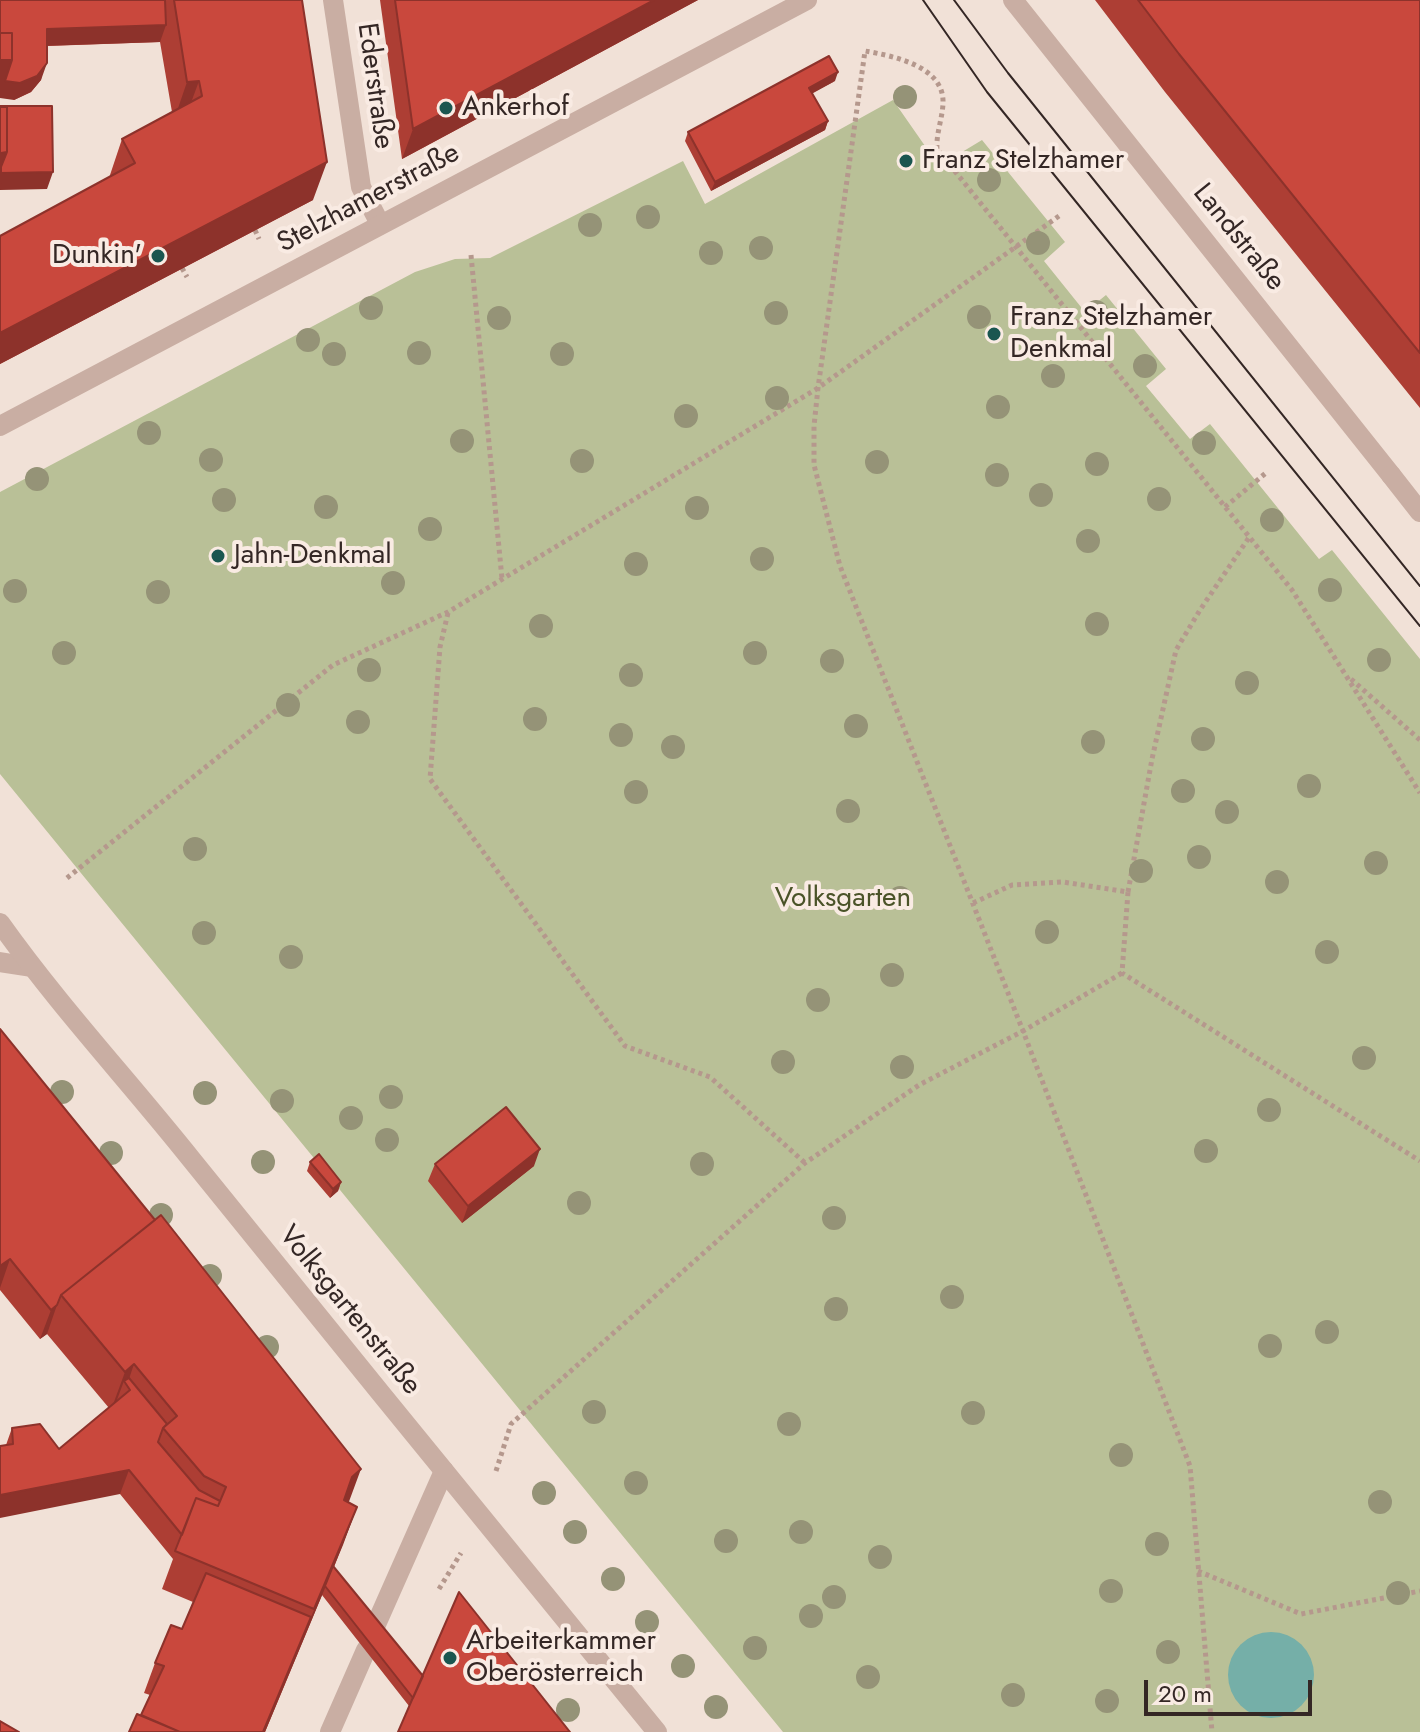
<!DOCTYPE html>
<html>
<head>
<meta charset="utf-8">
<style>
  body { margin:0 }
  #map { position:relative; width:1420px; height:1732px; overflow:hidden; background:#f1e1d7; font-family:Jost,sans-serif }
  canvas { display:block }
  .scale { position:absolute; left:1144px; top:1680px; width:168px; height:36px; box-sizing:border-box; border:4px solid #342725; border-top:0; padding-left:10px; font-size:24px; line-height:28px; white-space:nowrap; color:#342725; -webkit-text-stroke:6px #f9ebe3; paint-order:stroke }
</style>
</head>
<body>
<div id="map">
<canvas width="1420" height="1732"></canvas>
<div class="scale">20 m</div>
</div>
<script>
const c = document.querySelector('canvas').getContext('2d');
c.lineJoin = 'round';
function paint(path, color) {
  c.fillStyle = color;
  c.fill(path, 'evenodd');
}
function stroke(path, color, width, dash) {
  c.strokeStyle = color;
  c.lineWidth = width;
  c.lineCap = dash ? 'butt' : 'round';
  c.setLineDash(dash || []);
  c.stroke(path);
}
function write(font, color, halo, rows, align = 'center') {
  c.font = font + ' Jost,sans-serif';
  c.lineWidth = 8;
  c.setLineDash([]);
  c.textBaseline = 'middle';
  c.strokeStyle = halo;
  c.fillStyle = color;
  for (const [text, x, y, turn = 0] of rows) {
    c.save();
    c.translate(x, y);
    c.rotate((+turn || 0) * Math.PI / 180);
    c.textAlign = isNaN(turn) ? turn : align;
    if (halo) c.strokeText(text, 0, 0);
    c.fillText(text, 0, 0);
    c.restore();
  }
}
paint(new Path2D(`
  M 893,100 L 939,166 L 982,140 L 1065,242 L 1044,261 L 1085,312 L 1106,295 L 1166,369 L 1146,386 L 1190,439 L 1210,424 L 1319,559 L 1332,550 L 1420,659 L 1420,1732 L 783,1732 L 0,774 L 0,492 L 415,272 L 455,259 L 490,258 L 683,161 L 705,204 Z`), '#b9c097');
paint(new Path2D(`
  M1228 1675a43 43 0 1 1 86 0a43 43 0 1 1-86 0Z`), '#75afa8');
stroke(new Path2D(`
  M 255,230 L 259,239
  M 471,255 L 502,579
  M 182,268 L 187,277
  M 1225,507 L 1267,472
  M 448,613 L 440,647 L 430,779 L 625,1046 L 710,1077 L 805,1163
  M 1351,679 L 1420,740
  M 67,878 L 333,665 L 448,612 L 818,388 L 1059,216
  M 1128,892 L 1152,759 L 1176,650 L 1200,610 L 1250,536
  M 973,903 L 1012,885 L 1063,882 L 1128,892 L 1122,973 L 1420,1161
  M 1122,973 L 1023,1031 L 1190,1466 L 1212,1732
  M 496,1471 L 511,1424 L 805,1163 L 919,1085 L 1023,1031 L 840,566 L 814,465 L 814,426 L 818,388 L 865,51 C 893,56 945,66 943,104 C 942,120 936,134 937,149 L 1292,590 L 1420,793
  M 1198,1571 L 1301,1614 L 1420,1591
  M 439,1589 L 461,1553`), '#b5988d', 5, [4, 4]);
stroke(new Path2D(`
  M 1013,0 L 1391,475`), '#c9aea3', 20);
stroke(new Path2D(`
  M 333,0 L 361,187 L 380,224
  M 1391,475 L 1420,512
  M 0,962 L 31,967
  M 374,1629 L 444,1471
  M 330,1732 L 366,1650`), '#c9aea3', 20);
stroke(new Path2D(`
  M 0,426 L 807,0
  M 0,923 C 59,1006 128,1080 191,1159 C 345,1351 502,1541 657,1732`), '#c9aea3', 20);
stroke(new Path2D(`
  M 923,0 L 987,92 L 1420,626
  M 954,0 L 1008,73 L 1420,586`), '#342725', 2);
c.fillStyle = '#959377';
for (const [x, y] of [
  [905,97],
  [989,180],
  [648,217],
  [590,225],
  [1038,243],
  [761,248],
  [711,253],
  [371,308],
  [1096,312],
  [776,313],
  [979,317],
  [499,318],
  [308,340],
  [419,353],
  [334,354],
  [562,354],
  [1145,366],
  [1053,376],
  [777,398],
  [998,407],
  [686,416],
  [149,433],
  [462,441],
  [1204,443],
  [211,460],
  [582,461],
  [877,462],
  [1097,464],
  [997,475],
  [37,479],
  [1041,495],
  [1159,499],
  [224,500],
  [326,507],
  [697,508],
  [1272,520],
  [430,529],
  [1088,541],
  [762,559],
  [636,564],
  [393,583],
  [1330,590],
  [15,591],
  [158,592],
  [1097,624],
  [541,626],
  [64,653],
  [755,653],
  [1379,660],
  [832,661],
  [369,670],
  [631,675],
  [1247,683],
  [288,705],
  [535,719],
  [358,722],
  [856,726],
  [621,735],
  [1203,739],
  [1093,742],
  [673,747],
  [1309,786],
  [1183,791],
  [636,792],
  [848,811],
  [1227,812],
  [195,849],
  [1199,857],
  [1376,863],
  [1141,871],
  [1277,882],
  [900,898],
  [1047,932],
  [204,933],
  [1327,952],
  [291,957],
  [892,975],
  [818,1000],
  [1364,1058],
  [783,1062],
  [902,1067],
  [62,1092],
  [205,1093],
  [391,1097],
  [282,1101],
  [1269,1110],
  [351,1118],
  [387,1140],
  [1206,1151],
  [111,1153],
  [263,1162],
  [702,1164],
  [579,1203],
  [161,1215],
  [834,1218],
  [210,1276],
  [952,1297],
  [836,1309],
  [1327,1332],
  [1270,1346],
  [267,1347],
  [594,1412],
  [973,1413],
  [789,1424],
  [1121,1455],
  [636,1483],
  [544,1493],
  [1380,1502],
  [575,1532],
  [801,1532],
  [726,1541],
  [1157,1544],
  [880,1557],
  [613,1579],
  [1111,1591],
  [1398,1593],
  [834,1597],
  [811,1616],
  [647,1622],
  [755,1648],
  [1168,1652],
  [683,1666],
  [868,1677],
  [1013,1695],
  [1107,1701],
  [716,1707],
  [568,1710]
]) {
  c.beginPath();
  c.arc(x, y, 12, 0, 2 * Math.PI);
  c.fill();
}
paint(new Path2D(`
  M 0,0 L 302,0 L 313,200 L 0,364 L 0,236 L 109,178 L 122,139 L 172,112 L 160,42 L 47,46 L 41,80 L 31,92 L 14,100 Z
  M 380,0 L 698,0 L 402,159 Z
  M 1095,0 L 1420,0 L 1420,408 L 1165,92 Z
  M 835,81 L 812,93 L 828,121 L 825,130 L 711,191 L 685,141 L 688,132 Z
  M 0,1029 L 349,1503 L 357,1507 L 334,1567 L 423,1676 L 409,1706 L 322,1595 L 265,1732 L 141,1715 L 150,1695 L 144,1693 L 155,1663 L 182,1629 L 193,1602 L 162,1589 L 173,1559 L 120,1494 L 6,1445 L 12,1428 L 59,1449 L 109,1408 L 47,1334 L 40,1339 L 0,1290 Z
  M 310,1162 L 341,1182 L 338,1191 L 330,1198 L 307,1171 Z
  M 435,1164 L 534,1166 L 462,1223 L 428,1181 Z`), '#ad3e34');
paint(new Path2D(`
  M 654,0 L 698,0 L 402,159 L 413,129 Z
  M 166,25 L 160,42 L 41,46 L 47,29 Z
  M 0,54 L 12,60 L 47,63 L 41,80 L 31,92 L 14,100 L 0,98 Z
  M 838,72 L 835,81 L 806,97 L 809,88 Z
  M 199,81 L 185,119 L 174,120 L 187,82 Z
  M 828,121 L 825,130 L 711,191 L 715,182 Z
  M 7,152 L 0,171 L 1,153 Z
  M 327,162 L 313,200 L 0,364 L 0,333 Z
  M 53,172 L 47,189 L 0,190 L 0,173 Z
  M 540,1149 L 534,1166 L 462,1223 L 468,1206 Z
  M 341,1182 L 338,1191 L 330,1198 L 333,1189 Z
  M 10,1259 L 0,1288 L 0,1266 Z
  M 57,1305 L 47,1334 L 40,1339 L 51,1310 Z
  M 134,1364 L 127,1385 L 124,1381 L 115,1405 L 111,1410 L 125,1372 Z
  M 361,1469 L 347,1507 L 338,1515 L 352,1477 Z
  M 129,1470 L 120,1494 L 0,1518 L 0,1495 Z
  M 357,1507 L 343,1545 L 265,1732 L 263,1732 Z`), '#8d322b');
const building = new Path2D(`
  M 0,0 L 165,0 L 166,25 L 47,29 L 47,63 L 37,76 L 20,83 L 5,81 L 12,60 L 12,33 L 0,33 Z
  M 174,0 L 302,0 L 327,162 L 0,333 L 0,236 L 135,163 L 122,139 L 202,96 L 199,81 L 187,82 Z
  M 395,0 L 654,0 L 413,129 Z
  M 1138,0 L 1420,0 L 1420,353 L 1179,54 Z
  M 0,33 L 12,33 L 12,60 L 0,60 Z
  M 829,56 L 838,72 L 809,88 L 828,121 L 715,182 L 688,132 Z
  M 0,106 L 52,106 L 53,172 L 1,173 L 1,167 L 7,152 L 7,107 L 0,107 Z
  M 0,107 L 7,107 L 7,152 L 1,153 L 1,183 L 0,183 Z
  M 0,1029 L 155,1220 L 61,1295 L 57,1305 L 51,1310 L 10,1259 L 0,1266 Z
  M 506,1107 L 540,1149 L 468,1206 L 435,1164 Z
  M 319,1154 L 341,1182 L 333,1189 L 310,1162 Z
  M 161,1215 L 361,1469 L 352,1477 L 344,1500 L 357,1507 L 314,1609 L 175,1551 L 196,1498 L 218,1506 L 226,1487 L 204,1476 L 163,1428 L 177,1416 L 134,1364 L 125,1372 L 61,1295 Z
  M 129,1378 L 167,1424 L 163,1428 L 158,1442 L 199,1490 L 220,1501 L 218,1506 L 196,1498 L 182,1535 L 129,1470 L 0,1495 L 0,1446 L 13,1444 L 12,1428 L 40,1424 L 59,1449 L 130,1390 L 124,1381 Z
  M 333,1566 L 423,1676 L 413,1698 L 325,1586 Z
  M 206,1573 L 311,1617 L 263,1732 L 180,1732 L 141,1715 L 164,1666 L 155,1663 L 171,1625 L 182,1629 Z
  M 459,1592 L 570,1732 L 398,1732 Z
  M 137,1714 L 180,1732 L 129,1732 Z
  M 0,1721 L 19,1732 L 0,1732 Z`);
paint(building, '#c9483d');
stroke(building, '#8d322b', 2);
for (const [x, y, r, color] of [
  [446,108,8,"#1a5650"],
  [906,161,8,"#1a5650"],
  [158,256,8,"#1a5650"],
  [994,334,8,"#1a5650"],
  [218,556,8,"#1a5650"],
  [450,1658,8,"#1a5650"]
]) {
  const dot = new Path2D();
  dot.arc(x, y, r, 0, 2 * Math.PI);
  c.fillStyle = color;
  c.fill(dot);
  stroke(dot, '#f9ebe3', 3);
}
write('28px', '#342725', '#f9ebe3', [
  ["Ederstraße",374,86,82],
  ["Stelzhamerstraße",369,199,-28],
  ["Landstraße",1238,238,51],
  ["Volksgartenstraße",349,1311,51]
]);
write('28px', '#342725', '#f9ebe3', [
  ["Ankerhof",462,108],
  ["Franz Stelzhamer",922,161],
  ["Dunkin'",142,256,"right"],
  ["Franz Stelzhamer",1010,318],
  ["Denkmal",1010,350],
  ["Jahn-Denkmal",234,556],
  ["Arbeiterkammer",466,1642],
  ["Oberösterreich",466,1674]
], 'left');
write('28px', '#4a5328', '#f9ebe3', [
  ["Volksgarten",843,899]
]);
</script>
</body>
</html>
